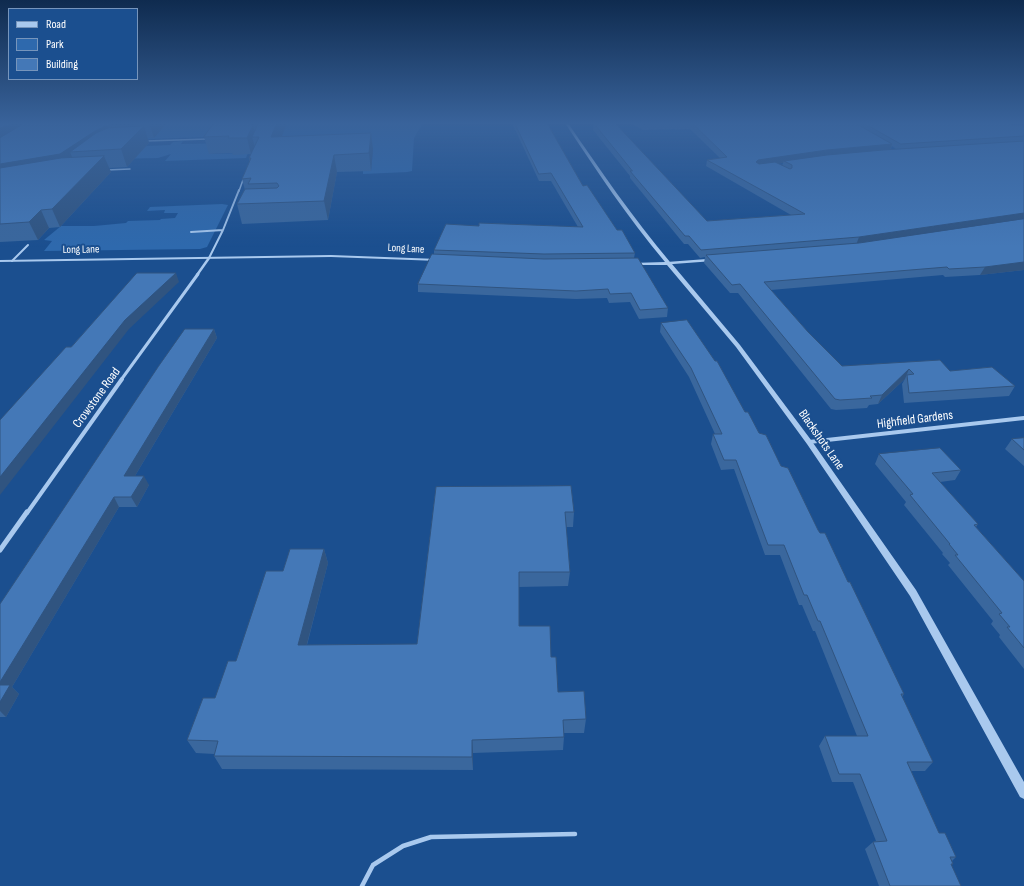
<!DOCTYPE html>
<html>
<head>
<meta charset="utf-8">
<style>
  body { margin:0 }
  #map { position:relative; width:1024px; height:886px; overflow:hidden; background:#1b4f8f; font-family:"Sofia Sans Condensed",sans-serif }
  canvas { display:block }
  .legend { position:absolute; left:8px; top:8px; width:130px; height:72px; box-sizing:border-box; background:#1b4f8f; border:1px solid #7695bc; margin:0; padding:5px 7px; list-style:none; font-size:12px; color:#fff }
  .legend li { display:flex; align-items:center; gap:8px; height:20px }
  .legend b { width:20px; border:1px solid #7695bc }
</style>
</head>
<body>
<div id="map">
<canvas width="1024" height="886"></canvas>
<ul class="legend">
<li><b style="height:5px;background:#a9c9ee"></b>Road</li>
<li><b style="height:11px;background:#2e69ad"></b>Park</li>
<li><b style="height:11px;background:#4478b7"></b>Building</li>
</ul>
</div>
<script>
const c = document.querySelector('canvas').getContext('2d');
c.lineJoin = 'round';
function paint(path, color) {
  c.fillStyle = color;
  c.fill(path, 'evenodd');
}
function stroke(path, color, width, dash) {
  c.strokeStyle = color;
  c.lineWidth = width;
  c.lineCap = dash ? 'butt' : 'round';
  c.setLineDash(dash || []);
  c.stroke(path);
}
function write(font, color, halo, rows, align = 'center') {
  c.font = font + ' "Sofia Sans Condensed",sans-serif';
  c.lineWidth = 4;
  c.setLineDash([]);
  c.textBaseline = 'middle';
  c.strokeStyle = halo;
  c.fillStyle = color;
  for (const [text, x, y, turn = 0] of rows) {
    c.save();
    c.translate(x, y);
    c.rotate((+turn || 0) * Math.PI / 180);
    c.textAlign = isNaN(turn) ? turn : align;
    if (halo) c.strokeText(text, 0, 0);
    c.fillText(text, 0, 0);
    c.restore();
  }
}
paint(new Path2D(`
  M 61,123 L 423,123 L 414,138 L 412,171 L 407,172 L 363,174 L 363,171 L 371,171 L 373,149 L 260,135 L 124,140 L 0,156 Z
  M 183,141 L 181,144 L 242,143 L 209,154 L 248,153 L 246,158 L 165,161 L 171,154 L 158,158 L 105,159 L 123,147 L 170,145 L 173,142 Z
  M 222,204 L 228,205 L 207,247 L 200,249 L 44,251 L 52,241 L 44,240 L 61,226 L 94,226 L 126,223 L 128,221 L 160,220 L 161,219 L 175,218 L 178,213 L 164,213 L 165,210 L 147,211 L 150,207 Z`), '#2e69ad');
stroke(new Path2D(`
  M 146,141 L 208,139
  M 107,170 L 130,169
  M 239,191 L 244,177`), '#a9c9ee', 1.5);
stroke(new Path2D(`
  M 191,232 L 223,230
  M 209,258 L 223,230 L 239,190
  M 12,261 L 28,245`), '#a9c9ee', 2);
stroke(new Path2D(`
  M 362,886 L 373,865 L 403,846 L 431,837 L 575,834`), '#a9c9ee', 4.5);
stroke(new Path2D(`
  M 670,263 L 710,260
  M 197,275 L 209,258`), '#a9c9ee', 2.5);
stroke(new Path2D(`
  M 121,380 L 198,274`), '#a9c9ee', 3);
stroke(new Path2D(`
  M 809,442 L 1024,418
  M 27,513 L 122,379`), '#a9c9ee', 4);
stroke(new Path2D(`
  M 0,550 L 27,512`), '#a9c9ee', 5);
paint(new Path2D(`
  M 565,123 L 568,123 C 600,170 633,218 670,262 L 672,262 L 672,264 L 740,345 L 811,440 L 916,590 L 1024,782 L 1024,799 L 1020,797 L 910,596 L 807,444 L 736,347 L 667,265 L 632,265 L 630,264 L 632,263 L 665,262 C 628,218 596,170 565,123 Z
  M 331,255 L 438,259 L 440,260 L 438,261 L 331,257 L 0,262 L 0,260 Z`), '#a9c9ee');
paint(new Path2D(`
  M 0,123 L 167,123 L 154,138 L 148,138 L 149,143 L 127,167 L 109,168 L 111,172 L 60,227 L 49,228 L 38,240 L 0,242 Z
  M 214,123 L 287,123 L 282,136 L 373,149 L 371,171 L 337,172 L 328,220 L 242,224 L 237,204 L 245,190 L 242,179 L 250,162 L 249,158 L 251,154 L 233,155 L 232,153 L 209,154 L 204,137 Z
  M 512,123 L 547,123 L 583,186 L 635,253 L 634,258 L 668,308 L 667,317 L 639,319 L 630,302 L 609,303 L 607,298 L 576,299 L 418,292 L 418,284 L 434,255 L 434,250 L 479,226 L 578,227 L 551,181 L 539,181 Z
  M 594,123 L 707,221 L 791,215 L 706,166 L 707,160 L 720,158 L 690,129 L 643,130 L 630,123 L 1008,123 L 1013,125 L 1024,126 L 1024,270 L 980,275 L 945,277 L 943,275 L 771,290 L 808,332 L 842,366 L 950,371 L 1015,386 L 1009,396 L 904,403 L 902,384 L 905,379 L 878,404 L 869,405 L 867,408 L 836,410 L 831,409 L 738,293 L 730,293 L 704,263 L 705,257 L 700,258 L 688,244 L 684,244 L 630,178 L 630,176 L 593,130 ZM 892,146 L 896,149 L 891,149 ZM 778,163 L 783,163 L 782,166 Z
  M 661,323 L 745,412 L 781,466 L 818,530 L 904,694 L 902,697 L 933,762 L 925,771 L 911,771 L 939,833 L 956,857 L 952,861 L 953,864 L 951,865 L 961,886 L 879,886 L 865,849 L 873,842 L 876,841 L 853,782 L 832,782 L 819,746 L 825,736 L 857,736 L 815,631 L 813,631 L 802,605 L 799,605 L 780,555 L 765,555 L 734,469 L 721,470 L 711,444 L 713,434 L 715,434 L 689,377 L 660,332 Z
  M 214,329 L 217,338 L 135,476 L 149,485 L 137,507 L 119,507 L 12,687 L 19,694 L 6,717 L 0,717 L 0,604 Z
  M 1024,438 L 1024,466 L 1005,449 L 1012,439 Z
  M 879,454 L 961,470 L 955,480 L 940,482 L 978,524 L 976,527 L 1024,581 L 1024,669 L 999,637 L 1000,635 L 991,624 L 993,621 L 948,565 L 950,563 L 942,554 L 943,553 L 904,505 L 906,502 L 875,464 Z
  M 436,487 L 574,512 L 573,527 L 566,527 L 570,572 L 568,586 L 519,587 L 519,626 L 551,657 L 558,692 L 586,719 L 584,733 L 564,733 L 564,737 L 563,750 L 473,753 L 473,770 L 222,769 L 214,756 L 214,754 L 196,753 L 187,740 L 215,698 L 236,661 L 283,571 L 324,549 L 328,563 L 307,645 L 417,644 Z`), '#3a679d');
paint(new Path2D(`
  M 18,123 L 32,123 L 0,144 L 0,128 Z
  M 149,123 L 167,123 L 154,138 Z
  M 277,123 L 287,123 L 275,154 L 271,137 Z
  M 108,125 L 113,140 L 70,152 L 75,164 L 0,182 L 0,164 L 95,131 Z
  M 253,125 L 256,137 L 252,137 L 255,147 L 251,154 L 247,138 Z
  M 144,126 L 149,143 L 127,167 L 121,149 Z
  M 371,133 L 373,149 L 371,171 L 369,153 Z
  M 892,144 L 890,151 L 784,161 L 783,163 L 757,167 L 756,162 L 758,160 L 827,150 Z
  M 334,155 L 337,172 L 328,220 L 324,201 Z
  M 104,156 L 111,172 L 60,227 L 52,209 Z
  M 41,210 L 49,228 L 38,240 L 29,222 Z
  M 1024,213 L 1024,220 L 856,245 L 859,237 Z
  M 1024,262 L 1024,270 L 980,275 L 985,267 Z
  M 176,273 L 179,282 L 129,329 L 0,495 L 0,477 L 125,320 Z
  M 214,329 L 217,338 L 129,486 L 124,476 Z
  M 909,369 L 905,379 L 878,404 L 882,395 Z
  M 144,476 L 149,485 L 137,507 L 131,497 Z
  M 114,497 L 119,507 L 12,687 L 19,694 L 6,717 L 0,711 L 0,682 Z
  M 324,549 L 328,563 L 303,659 L 298,645 Z
  M 472,740 L 473,753 L 473,770 L 472,757 Z`), '#305480');
const building = new Path2D(`
  M 0,123 L 18,123 L 0,128 Z
  M 25,123 L 149,123 L 108,125 L 95,131 L 60,154 L 0,164 L 0,138 Z
  M 214,123 L 248,123 L 253,125 L 247,138 L 228,138 L 229,136 L 204,137 Z
  M 257,123 L 277,123 L 271,137 L 371,133 L 369,153 L 334,155 L 324,201 L 237,204 L 245,189 L 277,188 L 279,186 L 277,183 L 248,184 L 251,178 L 242,179 L 251,158 L 249,158 L 259,137 L 252,137 L 258,124 Z
  M 515,123 L 547,123 L 583,186 L 587,185 L 617,230 L 622,230 L 635,253 L 544,254 L 434,250 L 446,224 L 479,226 L 479,223 L 583,227 L 551,173 L 539,174 Z
  M 594,123 L 615,123 L 707,221 L 805,214 L 707,160 L 727,157 L 692,123 L 855,123 L 892,144 L 827,150 L 758,160 L 756,162 L 759,164 L 775,162 L 790,169 L 792,168 L 792,165 L 784,161 L 827,155 L 883,150 L 1024,141 L 1024,213 L 859,237 L 701,250 L 689,236 L 685,236 L 630,171 L 632,171 Z
  M 642,123 L 665,123 L 643,124 Z
  M 864,123 L 1008,123 L 1013,125 L 1021,125 L 1024,126 L 1024,136 L 901,144 Z
  M 144,126 L 121,149 L 70,152 L 96,133 L 108,128 Z
  M 104,156 L 52,209 L 41,210 L 29,222 L 0,224 L 0,168 L 61,158 Z
  M 1024,219 L 1024,262 L 985,267 L 949,269 L 947,267 L 764,282 L 808,332 L 842,366 L 940,360 L 950,371 L 992,367 L 1015,386 L 909,393 L 907,375 L 914,374 L 909,369 L 882,395 L 870,396 L 872,398 L 840,400 L 835,399 L 740,284 L 732,285 L 706,255 L 859,243 Z
  M 432,254 L 544,259 L 638,258 L 668,308 L 640,310 L 631,293 L 610,294 L 608,289 L 576,291 L 418,284 Z
  M 137,273 L 176,273 L 125,320 L 0,477 L 0,420 L 66,347 L 71,347 Z
  M 687,320 L 715,361 L 717,361 L 745,412 L 748,412 L 759,433 L 766,435 L 781,466 L 788,468 L 818,530 L 820,533 L 825,533 L 848,582 L 850,582 L 904,694 L 901,694 L 933,762 L 907,762 L 939,833 L 945,833 L 956,857 L 950,857 L 953,864 L 951,864 L 961,886 L 890,886 L 873,842 L 887,841 L 860,774 L 839,774 L 825,736 L 868,736 L 820,621 L 818,621 L 807,595 L 804,595 L 784,545 L 768,545 L 736,460 L 724,460 L 713,434 L 722,434 L 691,368 L 661,323 Z
  M 185,329 L 214,329 L 124,476 L 144,476 L 131,497 L 114,497 L 0,682 L 0,604 L 158,367 Z
  M 1024,438 L 1024,450 L 1012,439 Z
  M 940,448 L 961,470 L 932,473 L 978,524 L 974,525 L 1024,581 L 1024,648 L 1007,627 L 1010,627 L 999,614 L 1002,613 L 955,555 L 958,555 L 949,544 L 950,544 L 910,495 L 913,494 L 879,454 Z
  M 571,486 L 574,512 L 565,512 L 570,572 L 519,572 L 519,626 L 550,626 L 551,657 L 556,657 L 558,692 L 584,691 L 586,719 L 563,720 L 564,737 L 472,740 L 472,757 L 214,756 L 218,741 L 187,740 L 203,698 L 215,698 L 228,661 L 236,661 L 266,571 L 283,571 L 290,549 L 324,549 L 298,645 L 417,644 L 436,487 Z
  M 0,685 L 10,685 L 0,702 Z`);
paint(building, '#4478b7');
stroke(building, '#305480', 1);
const sky = c.createLinearGradient(0, 0, 0, 247);
sky.addColorStop(0, '#0f2b4f');
sky.addColorStop(0.5, '#39639b');
sky.addColorStop(1, '#39639b00');
c.fillStyle = sky;
c.fillRect(0, 0, 1024, 247);
write('11px', '#fff', '#1b4f8f', [
  ["Long Lane",406,249,3],
  ["Long Lane",81,250,-1]
]);
write('13px', '#fff', '#1b4f8f', [
  ["Crowstone Road",97,398,-54],
  ["Highfield Gardens",915,420,-7],
  ["Blackshots Lane",821,440,55]
]);
</script>
</body>
</html>
